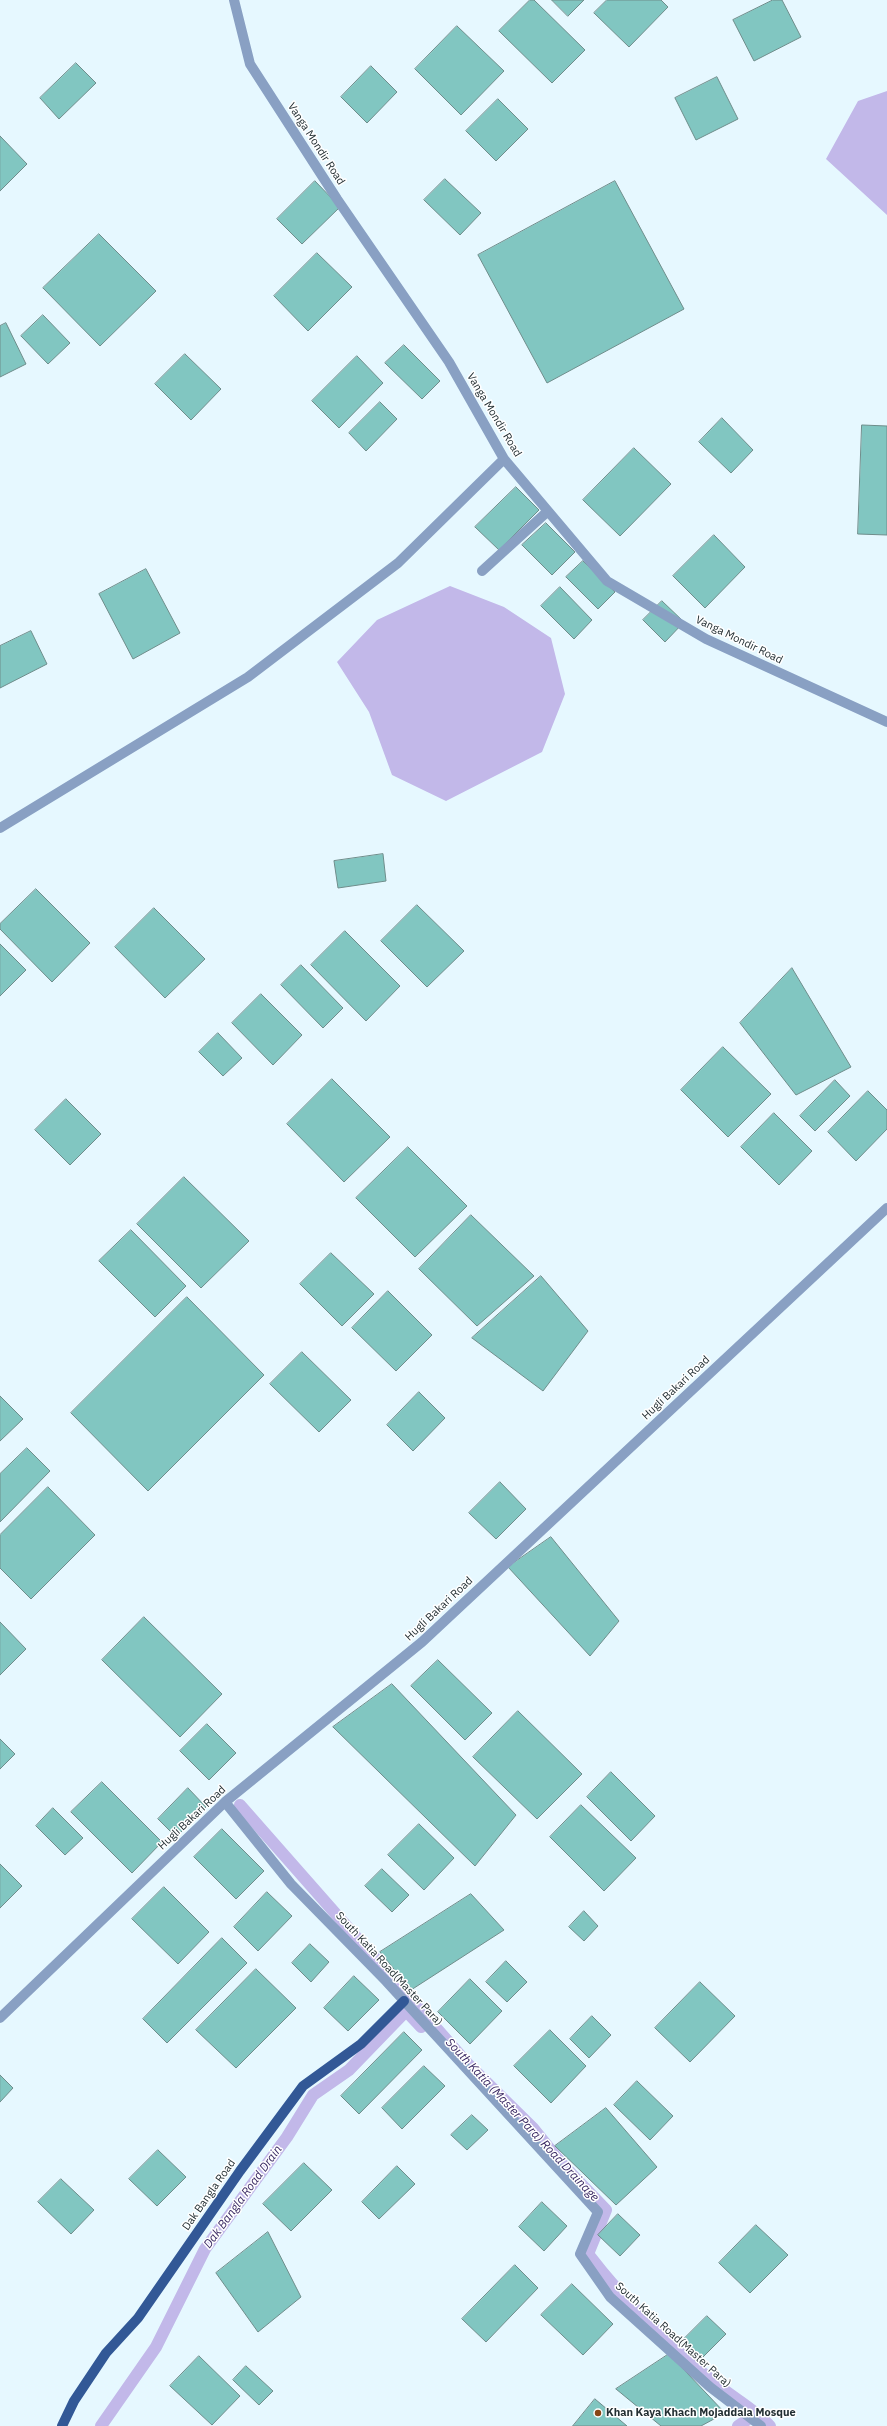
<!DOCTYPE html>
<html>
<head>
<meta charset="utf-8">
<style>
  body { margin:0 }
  canvas { display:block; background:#e6f8ff }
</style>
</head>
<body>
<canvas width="887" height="2426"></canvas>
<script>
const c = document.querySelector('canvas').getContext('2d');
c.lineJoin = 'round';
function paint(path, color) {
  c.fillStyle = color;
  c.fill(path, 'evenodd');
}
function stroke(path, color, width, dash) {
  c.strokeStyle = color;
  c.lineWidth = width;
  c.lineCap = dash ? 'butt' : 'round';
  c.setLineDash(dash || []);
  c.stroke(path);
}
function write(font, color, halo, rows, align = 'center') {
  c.font = font + ' "IBM Plex Sans",sans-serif';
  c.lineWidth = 3;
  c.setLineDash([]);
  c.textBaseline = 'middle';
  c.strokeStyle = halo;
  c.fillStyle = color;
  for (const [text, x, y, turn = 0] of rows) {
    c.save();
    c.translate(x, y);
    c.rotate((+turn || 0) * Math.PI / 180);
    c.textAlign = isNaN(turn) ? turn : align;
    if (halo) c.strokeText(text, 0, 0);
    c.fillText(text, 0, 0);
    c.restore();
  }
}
paint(new Path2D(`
  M 887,91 L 887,215 L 826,159 L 858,101 Z
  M 450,586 L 504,607 L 551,638 L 565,694 L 542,752 L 446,801 L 392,775 L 369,712 L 337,662 L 377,620 Z`), '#c2b8e9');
stroke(new Path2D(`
  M 240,1805 L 467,2063 L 533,2128 L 561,2163 L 606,2210 L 588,2254 C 624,2301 673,2350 720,2387 C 737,2400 755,2410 770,2426
  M 101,2426 L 156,2347 L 205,2249 L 287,2137 L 313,2095 L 349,2070 L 406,2011 L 421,2027
  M 738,2426 L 747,2420`), '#c2b8e9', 12);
const building = new Path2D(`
  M 530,0 L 534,0 L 585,50 L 552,83 L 499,31 Z
  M 552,0 L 584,0 L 568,16 Z
  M 607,0 L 661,0 L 668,7 L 629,47 L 594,13 Z
  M 773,0 L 782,0 L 801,37 L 754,61 L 733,20 Z
  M 457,26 L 504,71 L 461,115 L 415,69 Z
  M 76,63 L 96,83 L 59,119 L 40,98 Z
  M 371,66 L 397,92 L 367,123 L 341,97 Z
  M 717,77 L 738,119 L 696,140 L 675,98 Z
  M 498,99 L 528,129 L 496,161 L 466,131 Z
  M 0,136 L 27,164 L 0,191 Z
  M 445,179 L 481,213 L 460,235 L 424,200 Z
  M 315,181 L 340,207 L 302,244 L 277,219 Z
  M 615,181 L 684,309 L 547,383 L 478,255 Z
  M 99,234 L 156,291 L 100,346 L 43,288 Z
  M 317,253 L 352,287 L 308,331 L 274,296 Z
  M 43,315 L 70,343 L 48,364 L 21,336 Z
  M 6,323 L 26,364 L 0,377 L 0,326 Z
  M 404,345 L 440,381 L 422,399 L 385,363 Z
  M 185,354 L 221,389 L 191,420 L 155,384 Z
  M 357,356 L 383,383 L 339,428 L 312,401 Z
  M 380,402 L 397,419 L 366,451 L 349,433 Z
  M 722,418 L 753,450 L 731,473 L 699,442 Z
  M 862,425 L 887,426 L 887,535 L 858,534 Z
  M 634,448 L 671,484 L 620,536 L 583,500 Z
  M 516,487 L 539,510 L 499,550 L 475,527 Z
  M 546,523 L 575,552 L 552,575 L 522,545 Z
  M 714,535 L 745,567 L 705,608 L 673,576 Z
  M 583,561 L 615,592 L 598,609 L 566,577 Z
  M 146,569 L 180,633 L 133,659 L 99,594 Z
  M 560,587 L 592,620 L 574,639 L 541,606 Z
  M 662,601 L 684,622 L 665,642 L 643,620 Z
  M 31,631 L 47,664 L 0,688 L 0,646 Z
  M 383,854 L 386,881 L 338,888 L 334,861 Z
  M 36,889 L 90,943 L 52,982 L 0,929 L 0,924 Z
  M 417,905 L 464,951 L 427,987 L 381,941 Z
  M 154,908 L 205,959 L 165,998 L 115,947 Z
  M 345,931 L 400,986 L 366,1021 L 311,965 Z
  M 0,944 L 26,970 L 0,996 Z
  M 301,965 L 343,1008 L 323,1028 L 281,985 Z
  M 792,968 L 851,1067 L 796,1095 L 740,1023 Z
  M 261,994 L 302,1035 L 273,1065 L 232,1023 Z
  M 218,1033 L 242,1058 L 223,1076 L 199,1052 Z
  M 723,1047 L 771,1094 L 728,1137 L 681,1090 Z
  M 332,1079 L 390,1137 L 344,1182 L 287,1124 Z
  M 835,1080 L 850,1096 L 815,1131 L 800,1116 Z
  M 868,1091 L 887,1110 L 887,1129 L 856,1161 L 828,1132 Z
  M 66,1099 L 101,1134 L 70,1165 L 35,1130 Z
  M 774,1113 L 812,1151 L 779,1185 L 741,1147 Z
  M 408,1147 L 467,1206 L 415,1257 L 356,1198 Z
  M 184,1177 L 249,1241 L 201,1288 L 137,1224 Z
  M 471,1215 L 534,1276 L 477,1326 L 419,1269 Z
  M 131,1230 L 186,1286 L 155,1317 L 99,1261 Z
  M 331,1253 L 374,1294 L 342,1326 L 300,1284 Z
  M 541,1276 L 588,1331 L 543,1391 L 472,1338 Z
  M 388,1291 L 432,1335 L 396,1371 L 352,1328 Z
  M 187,1297 L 264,1375 L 148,1491 L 71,1413 Z
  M 302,1352 L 351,1400 L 319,1432 L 270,1384 Z
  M 419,1392 L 445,1418 L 413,1451 L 387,1425 Z
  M 0,1396 L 23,1419 L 0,1441 Z
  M 27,1448 L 50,1471 L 0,1522 L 0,1474 Z
  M 500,1482 L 526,1509 L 496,1539 L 469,1513 Z
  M 48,1487 L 95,1535 L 31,1599 L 0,1568 L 0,1535 Z
  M 551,1537 L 619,1621 L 590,1656 L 508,1567 Z
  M 144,1617 L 222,1694 L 180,1737 L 102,1660 Z
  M 0,1622 L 26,1649 L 0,1675 Z
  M 438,1660 L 492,1713 L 465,1740 L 411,1686 Z
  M 392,1684 L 516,1815 L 475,1866 L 333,1727 Z
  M 518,1711 L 582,1774 L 537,1819 L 473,1757 Z
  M 207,1724 L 236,1753 L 209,1780 L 180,1751 Z
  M 0,1739 L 15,1754 L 0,1769 Z
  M 611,1772 L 655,1816 L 631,1841 L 587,1797 Z
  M 102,1782 L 162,1842 L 132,1873 L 71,1812 Z
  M 188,1788 L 206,1807 L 176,1837 L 158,1819 Z
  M 581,1805 L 636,1858 L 604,1891 L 550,1837 Z
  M 53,1808 L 83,1838 L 65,1855 L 36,1826 Z
  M 419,1824 L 454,1858 L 424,1890 L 388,1855 Z
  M 222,1829 L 264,1871 L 236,1899 L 194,1857 Z
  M 0,1864 L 22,1886 L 0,1908 Z
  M 382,1869 L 409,1895 L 392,1912 L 365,1886 Z
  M 164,1887 L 209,1932 L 178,1964 L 132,1919 Z
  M 267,1892 L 292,1916 L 258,1951 L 234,1927 Z
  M 471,1894 L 504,1930 L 411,1990 L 380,1952 Z
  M 584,1911 L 598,1926 L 584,1941 L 569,1927 Z
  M 222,1938 L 247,1963 L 167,2043 L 143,2019 Z
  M 310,1944 L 329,1962 L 311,1982 L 292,1963 Z
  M 506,1961 L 527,1982 L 507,2002 L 486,1982 Z
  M 256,1969 L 296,2008 L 236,2068 L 196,2030 Z
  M 354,1976 L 379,2000 L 348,2031 L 324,2008 Z
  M 470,1979 L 502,2011 L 470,2044 L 438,2012 Z
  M 700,1982 L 735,2016 L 690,2062 L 655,2028 Z
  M 592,2016 L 611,2035 L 589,2058 L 570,2039 Z
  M 550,2030 L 586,2066 L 551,2103 L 514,2066 Z
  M 404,2032 L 422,2050 L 359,2114 L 341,2096 Z
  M 424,2066 L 445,2086 L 402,2129 L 382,2108 Z
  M 0,2075 L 13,2088 L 0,2102 Z
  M 637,2081 L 673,2116 L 650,2140 L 614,2105 Z
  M 606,2108 L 657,2167 L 616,2205 L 555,2146 Z
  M 472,2115 L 488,2130 L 467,2150 L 451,2135 Z
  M 158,2150 L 186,2177 L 157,2206 L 129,2179 Z
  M 304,2163 L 332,2190 L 291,2231 L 263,2204 Z
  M 397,2166 L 415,2184 L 379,2219 L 362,2202 Z
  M 61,2179 L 94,2210 L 71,2234 L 38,2202 Z
  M 542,2202 L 567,2226 L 544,2251 L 519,2227 Z
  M 618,2214 L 640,2235 L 620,2256 L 598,2235 Z
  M 756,2225 L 788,2255 L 750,2293 L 719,2263 Z
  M 268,2232 L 301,2297 L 258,2332 L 216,2273 Z
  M 515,2265 L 538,2288 L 486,2342 L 462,2319 Z
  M 572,2284 L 613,2324 L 583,2355 L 541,2315 Z
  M 707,2316 L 726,2334 L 698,2362 L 680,2343 Z
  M 669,2354 L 725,2413 L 701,2426 L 661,2426 L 616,2389 Z
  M 199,2356 L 240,2396 L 212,2425 L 170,2386 Z
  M 246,2366 L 273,2391 L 259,2405 L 233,2380 Z
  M 595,2399 L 627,2426 L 573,2426 Z`);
paint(building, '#81c6c1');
stroke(building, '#6f8d8b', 1);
stroke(new Path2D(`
  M 234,0 L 250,64 L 337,199 L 449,362 L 504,459 L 607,581 L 706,639 L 887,722
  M 482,571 L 548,511
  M 0,828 L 248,677 L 398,563 L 504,459
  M 225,1802 L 291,1884 L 386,1981 L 598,2212 L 580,2254 L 610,2297 L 710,2387 L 761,2426
  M 0,2018 L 225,1802 L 422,1642 L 887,1208`), '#89a0c3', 10);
stroke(new Path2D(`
  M 62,2426 L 74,2401 L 106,2353 L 138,2318 L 240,2171 L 303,2086 L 361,2044 L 404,2001`), '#325896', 10);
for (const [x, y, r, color] of [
  [598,2413,4,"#884615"]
]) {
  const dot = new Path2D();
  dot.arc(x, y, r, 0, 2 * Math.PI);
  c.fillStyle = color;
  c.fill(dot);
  stroke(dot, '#fff', 1.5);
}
write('11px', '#232f33', '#fff', [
  ["Vanga Mondir Road",316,144,57],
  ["Vanga Mondir Road",494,415,59],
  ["Vanga Mondir Road",739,640,26],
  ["Hugli Bakari Road",676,1388,-43],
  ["Hugli Bakari Road",439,1609,-43],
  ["Hugli Bakari Road",192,1818,-43],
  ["South Katia Road(Master Para)",389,1969,47],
  ["Dak Bangla Road",209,2195,-55],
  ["South Katia Road(Master Para)",673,2335,42]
]);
write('bold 11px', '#232f33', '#fff', [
  ["Khan Kaya Khach Mojaddaia Mosque",606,2413]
], 'left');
write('italic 12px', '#3a2963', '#fff', [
  ["South Katia (Master Para) Road Drainage",522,2120,47],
  ["Dak Bangla Road Drain",243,2197,-54]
]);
</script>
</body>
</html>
